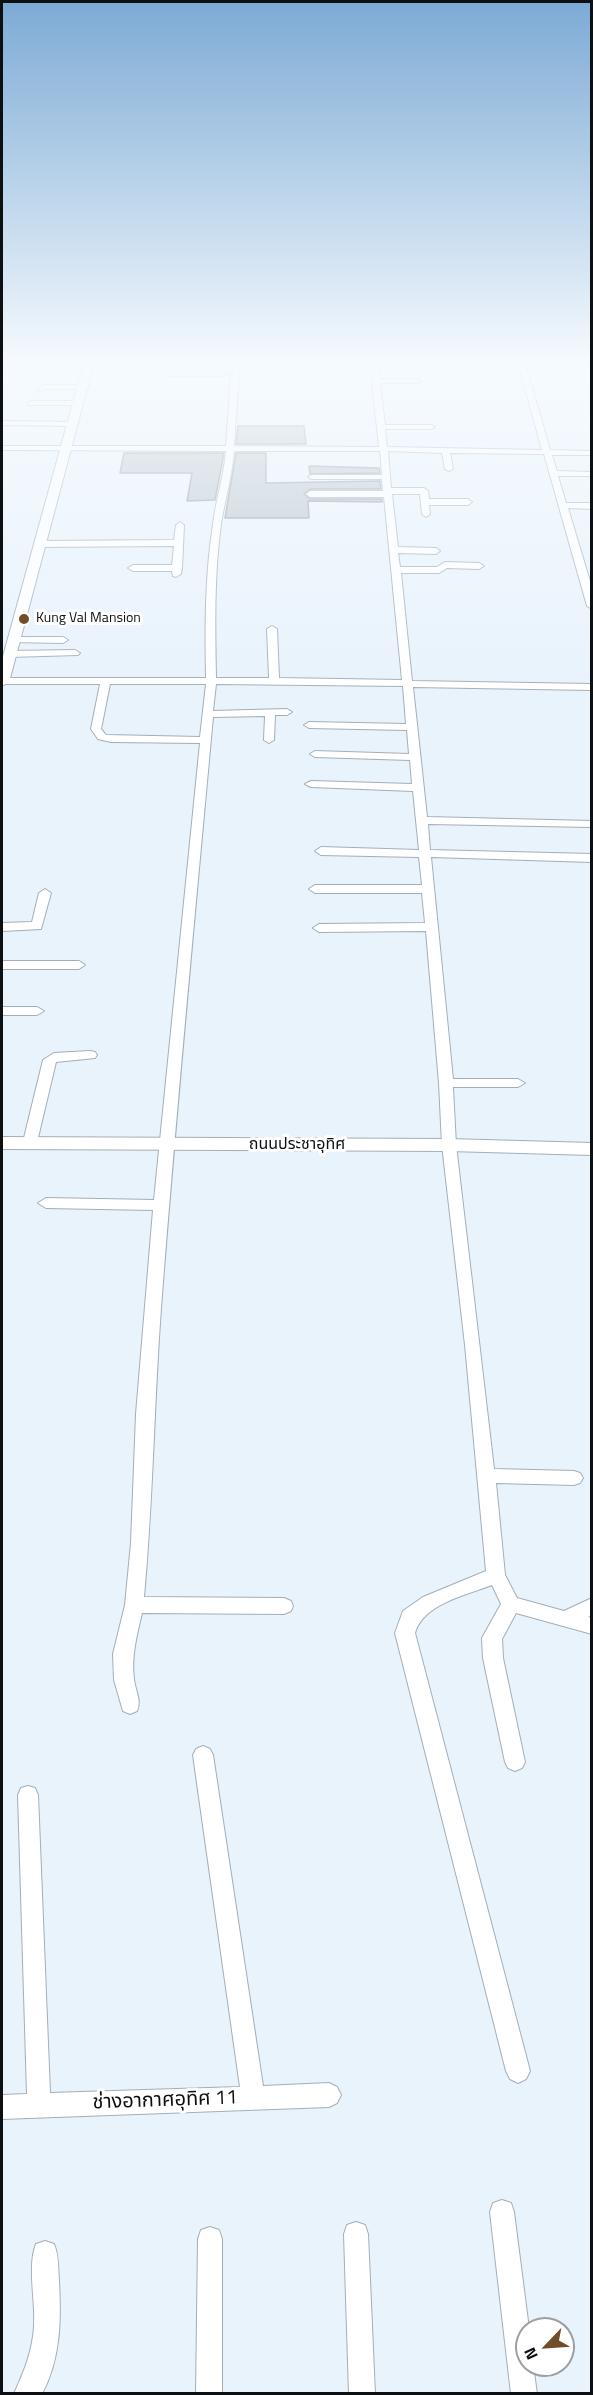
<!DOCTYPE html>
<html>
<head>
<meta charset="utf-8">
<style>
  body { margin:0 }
  #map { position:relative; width:593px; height:2395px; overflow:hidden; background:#e9f3fc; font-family:"Titillium Web",sans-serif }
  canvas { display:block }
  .frame { position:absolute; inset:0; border:3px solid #0d1013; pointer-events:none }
  .north { position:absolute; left:515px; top:2317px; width:60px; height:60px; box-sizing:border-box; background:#fff; border:2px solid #9e9fa1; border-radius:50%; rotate:245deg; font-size:16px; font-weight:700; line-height:24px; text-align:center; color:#0d1013 }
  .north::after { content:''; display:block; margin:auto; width:21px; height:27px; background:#714e27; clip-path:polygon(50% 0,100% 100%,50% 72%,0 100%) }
</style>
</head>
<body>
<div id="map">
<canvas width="593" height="2395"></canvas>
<div class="frame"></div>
<div class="north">N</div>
</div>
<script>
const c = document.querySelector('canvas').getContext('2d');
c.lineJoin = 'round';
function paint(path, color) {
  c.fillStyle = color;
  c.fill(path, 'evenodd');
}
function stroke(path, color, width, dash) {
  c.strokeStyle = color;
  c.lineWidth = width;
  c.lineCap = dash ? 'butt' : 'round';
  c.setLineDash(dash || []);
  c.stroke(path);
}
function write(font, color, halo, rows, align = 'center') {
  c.font = font + ' "Titillium Web","Noto Sans Thai",sans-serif';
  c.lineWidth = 6;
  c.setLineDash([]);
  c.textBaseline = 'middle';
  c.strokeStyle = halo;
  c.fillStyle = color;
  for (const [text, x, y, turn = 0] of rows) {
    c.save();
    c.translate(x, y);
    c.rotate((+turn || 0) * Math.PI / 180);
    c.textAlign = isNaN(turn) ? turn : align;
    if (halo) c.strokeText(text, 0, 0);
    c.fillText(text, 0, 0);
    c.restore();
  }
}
const building = new Path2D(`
  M 238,426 L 304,426 L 306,444 L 236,444 Z
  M 124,453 L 224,453 L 215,500 L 187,501 L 192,473 L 120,473 Z
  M 236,453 L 266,453 L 266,483 L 380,481 L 381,489 L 310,489 L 304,494 L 310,499 L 382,499 L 382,502 L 308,501 L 309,518 L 225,518 Z
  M 309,466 L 379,468 L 380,473 L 310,474 Z`);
paint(building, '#b7c1ca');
stroke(building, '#8e97a0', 1.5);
const minor = new Path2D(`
  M 162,359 L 170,359 L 169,372 L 223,372 L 227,374 L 223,376 L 169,376 L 161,373 Z
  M 232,359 L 240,359 L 234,446 L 379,447 L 370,364 L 370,359 L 378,359 L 378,362 L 415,363 L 419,365 L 415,367 L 378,366 L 380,379 L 417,379 L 421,381 L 417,383 L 380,383 L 385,425 L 431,425 L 435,427 L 431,429 L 385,429 L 387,447 L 542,450 L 517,359 L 524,359 L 550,450 L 592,451 L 592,455 L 552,455 L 557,471 L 592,472 L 592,476 L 558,476 L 566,503 L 592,503 L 592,509 L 568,508 L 592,588 L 592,609 L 587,606 L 544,454 L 450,453 L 453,469 L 449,471 L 445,469 L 442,453 L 388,451 L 391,488 L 424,488 L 428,491 L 429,499 L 468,499 L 472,502 L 468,505 L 429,505 L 430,514 L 426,517 L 422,514 L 420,494 L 392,494 L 398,547 L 436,548 L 440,551 L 436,554 L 398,553 L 400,567 L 437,567 L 445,562 L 479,563 L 484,566 L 479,569 L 447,568 L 439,573 L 401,573 L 412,681 L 592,684 L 592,690 L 413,687 L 427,817 L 592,821 L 592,827 L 428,824 L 430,850 L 592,854 L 592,862 L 431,857 L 453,1079 L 518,1079 L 525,1083 L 518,1087 L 453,1087 L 456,1145 L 494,1469 L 574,1471 L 580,1473 L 583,1478 L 580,1483 L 574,1485 L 496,1483 L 505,1575 L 517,1598 L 564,1611 L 592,1598 L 592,1615 L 588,1617 L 592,1618 L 592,1634 L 516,1613 L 502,1639 L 503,1658 L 525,1762 L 522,1768 L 515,1771 L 508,1768 L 505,1762 L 483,1658 L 482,1638 L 501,1604 L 492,1585 C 466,1595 423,1604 415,1633 L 530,2071 L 526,2079 L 518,2083 L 510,2079 L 506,2071 L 395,1633 L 403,1611 L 423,1597 L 486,1571 L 465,1345 L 442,1145 L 439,1083 L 426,931 L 319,932 L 313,928 L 319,924 L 425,923 L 422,893 L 315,893 L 309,889 L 315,885 L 422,885 L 419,857 L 321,855 L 315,851 L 321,847 L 419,850 L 413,791 L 311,787 L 305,784 L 311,781 L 412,784 L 410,760 L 315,757 L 310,754 L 315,751 L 409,754 L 407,730 L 309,728 L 304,725 L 309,722 L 406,724 L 403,686 L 216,684 L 213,711 L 287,709 L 292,712 L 287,715 L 275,715 L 274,740 L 269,743 L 264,740 L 265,716 L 213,717 C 195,913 176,1112 161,1308 C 154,1404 153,1501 144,1597 L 284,1598 L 291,1601 L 293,1606 L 291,1611 L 284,1614 L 142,1613 C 137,1635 131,1656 134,1679 C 135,1690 142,1701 137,1711 L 130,1714 L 123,1711 L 114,1680 L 113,1654 L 125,1605 L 131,1543 L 136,1414 L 153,1210 L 46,1208 L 38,1203 L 46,1198 L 154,1200 L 200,743 L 111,742 L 98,739 L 91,729 L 100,684 L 2,684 L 2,678 L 206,678 C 205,627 205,575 213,524 C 216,499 224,476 226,451 L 2,450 L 2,446 L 226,446 ZM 234,451 L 380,451 L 382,475 L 312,475 L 308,477 L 312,479 L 382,479 L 383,491 L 310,491 L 306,494 L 310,497 L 384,497 L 402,680 L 279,678 L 277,629 L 272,626 L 267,629 L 269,678 L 216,678 C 215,627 214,575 221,524 C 225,499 232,476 234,451 ZM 110,684 L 206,684 L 200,737 L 106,735 L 101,729 Z
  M 585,359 L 592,359 L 592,370 Z
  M 14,363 L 88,363 L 92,365 L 88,367 L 11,367 Z
  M 42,385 L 82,385 L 86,387 L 82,389 L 47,389 L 38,392 Z
  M 31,401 L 77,401 L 81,403 L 77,405 L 28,405 L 27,403 Z
  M 2,421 L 70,422 L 74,424 L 70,426 L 2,425 Z
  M 180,522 L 184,525 L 182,568 L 181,574 L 176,577 L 173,576 L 172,571 L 133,571 L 128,568 L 133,565 L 172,565 L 174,546 L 39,547 L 35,544 L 39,541 L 174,540 L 176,525 Z
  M 13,637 L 63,637 L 68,640 L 63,643 L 10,642 L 8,640 Z
  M 75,650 L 80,653 L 78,655 L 9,657 L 4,654 L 9,651 Z
  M 45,889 L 51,893 L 41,929 L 2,931 L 2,923 L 32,922 L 39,893 Z
  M 2,961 L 79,961 L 85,965 L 79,969 L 2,969 Z
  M 2,1007 L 37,1007 L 44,1011 L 37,1015 L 2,1015 Z
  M 90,1051 L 95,1052 L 97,1055 L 95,1058 L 56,1062 L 37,1142 L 30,1147 L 25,1145 L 23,1142 L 43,1060 L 54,1053 Z
  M 203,1746 L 210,1749 L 213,1755 L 263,2086 L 329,2083 L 337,2087 L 341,2095 L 337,2103 L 329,2107 L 2,2119 L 2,2095 L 27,2094 L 18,1795 L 21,1788 L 28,1786 L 35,1788 L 38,1795 L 50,2093 L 240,2087 L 193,1755 L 196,1749 Z
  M 502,2200 L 511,2203 L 514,2212 L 529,2329 L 527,2329 L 527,2365 L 533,2365 L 537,2394 L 511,2394 L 490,2212 L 493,2203 Z
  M 356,2222 L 365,2225 L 368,2234 L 375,2394 L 349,2394 L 344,2234 L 347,2225 Z
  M 210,2227 L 219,2230 L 222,2239 L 222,2394 L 196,2394 L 198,2239 L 201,2230 Z
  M 45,2241 L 54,2244 C 59,2256 58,2268 59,2281 C 61,2320 61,2358 42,2394 L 14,2394 C 24,2371 32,2353 34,2327 C 36,2303 27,2266 36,2244 Z`);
const tertiary = new Path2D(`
  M 85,359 L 95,359 L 9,682 L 2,686 L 2,660 Z
  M 2,1137 L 449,1139 L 592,1143 L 592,1155 L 449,1151 L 2,1149 Z`);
stroke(minor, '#a4aeb7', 2);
stroke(tertiary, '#a4aeb7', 2);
paint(minor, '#fff');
paint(tertiary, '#fff');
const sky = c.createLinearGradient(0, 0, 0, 695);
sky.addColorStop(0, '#7caad5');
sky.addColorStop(0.52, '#f5fafe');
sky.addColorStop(1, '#f5fafe00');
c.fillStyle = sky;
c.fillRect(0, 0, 593, 695);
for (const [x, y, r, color] of [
  [24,619,6,"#714e27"]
]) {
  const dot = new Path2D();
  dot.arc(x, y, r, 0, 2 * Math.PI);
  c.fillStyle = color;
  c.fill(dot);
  stroke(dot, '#fff', 2);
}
write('14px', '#0d1013', '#fff', [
  ["Kung Val Mansion",36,619]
], 'left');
write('16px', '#0d1013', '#fff', [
  ["ถนนประชาอุทิศ",297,1145]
]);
write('20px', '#0d1013', '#fff', [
  ["ช่างอากาศอุทิศ 11",165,2101,-2]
]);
</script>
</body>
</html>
